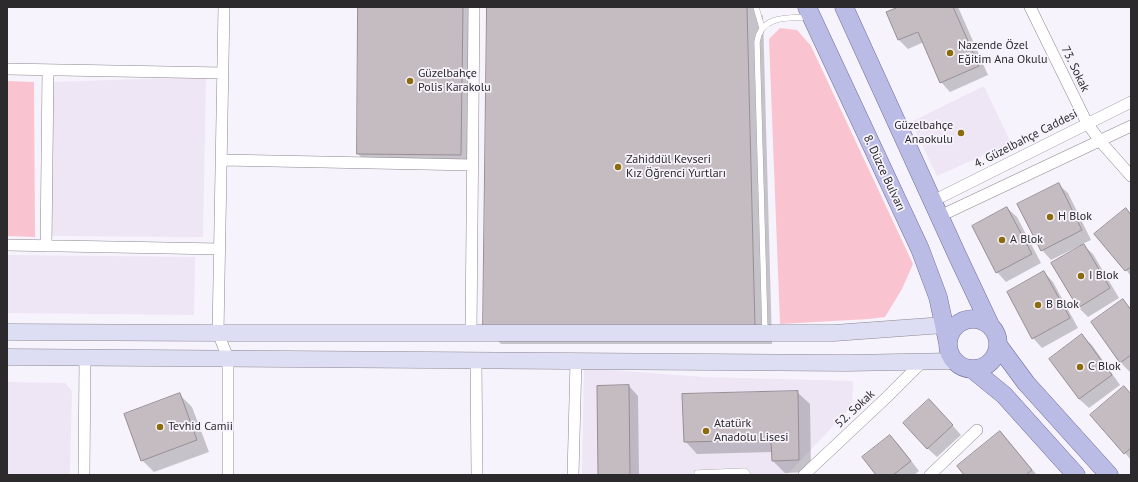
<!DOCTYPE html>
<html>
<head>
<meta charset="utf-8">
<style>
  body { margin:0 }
  #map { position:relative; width:1138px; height:482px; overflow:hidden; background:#f7f3fc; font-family:"PT Sans",sans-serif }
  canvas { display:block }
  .frame { position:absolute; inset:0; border:8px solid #2c2a2d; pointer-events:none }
</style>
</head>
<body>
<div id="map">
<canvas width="1138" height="482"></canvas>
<div class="frame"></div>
</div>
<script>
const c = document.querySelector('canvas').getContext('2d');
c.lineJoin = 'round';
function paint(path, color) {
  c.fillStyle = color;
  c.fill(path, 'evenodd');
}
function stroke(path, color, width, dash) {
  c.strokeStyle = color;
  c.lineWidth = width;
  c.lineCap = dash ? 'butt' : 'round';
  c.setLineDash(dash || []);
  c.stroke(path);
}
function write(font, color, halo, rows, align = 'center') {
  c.font = font + ' "PT Sans",sans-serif';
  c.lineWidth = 3.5;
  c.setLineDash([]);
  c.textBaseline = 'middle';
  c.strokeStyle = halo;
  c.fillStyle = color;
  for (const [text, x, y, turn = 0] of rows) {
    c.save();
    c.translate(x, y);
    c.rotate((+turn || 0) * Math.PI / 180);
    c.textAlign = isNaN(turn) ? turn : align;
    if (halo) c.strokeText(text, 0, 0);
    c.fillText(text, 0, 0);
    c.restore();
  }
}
paint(new Path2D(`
  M 206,77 L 203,237 L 50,236 L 52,82 Z
  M 984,86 L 1011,143 L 937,176 L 911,122 Z
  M 7,255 L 195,257 L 194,315 L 7,313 Z
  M 584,368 L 704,377 L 853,381 L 852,406 L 787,475 L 582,475 Z
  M 7,382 L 65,383 L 72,391 L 70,475 L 7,475 Z`), '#eee5f5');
paint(new Path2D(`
  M 780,28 L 797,30 L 811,46 L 913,264 L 902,289 L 885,317 L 869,319 L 780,324 L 769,39 Z
  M 7,81 L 34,82 L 35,237 L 7,236 Z`), '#f9c4cf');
paint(new Path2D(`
  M 359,7 L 468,7 L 474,13 L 473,167 L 370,166 L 358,154 Z
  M 488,7 L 754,7 L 763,16 L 772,344 L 501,344 L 484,327 Z
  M 897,7 L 958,7 L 988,75 L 950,92 L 941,82 L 924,42 L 908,49 L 899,40 L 887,13 L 897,8 Z
  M 1058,184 L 1068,193 L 1091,240 L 1082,244 L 1093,254 L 1119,298 L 1088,317 L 1078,307 L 1081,246 L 1081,245 L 1051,260 L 1042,250 Z
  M 1007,208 L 1017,217 L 1041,263 L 1006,282 L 997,272 Z
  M 1126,209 L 1131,215 L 1131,276 L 1096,234 Z
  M 1044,272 L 1053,282 L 1078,328 L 1042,348 L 1033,338 Z
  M 1123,300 L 1131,309 L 1130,372 L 1121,363 L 1092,323 Z
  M 1082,336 L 1092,345 L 1120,385 L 1089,408 L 1079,399 Z
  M 629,386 L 638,396 L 639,475 L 599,475 Z
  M 797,392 L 810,404 L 811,472 L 785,473 L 773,461 L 772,452 L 697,454 L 685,441 Z
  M 1131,394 L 1131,460 L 1092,415 Z
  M 180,395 L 192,407 L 209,452 L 154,472 L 142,460 Z
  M 939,410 L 961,435 L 937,457 L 927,448 Z
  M 1000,432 L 1009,442 L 1037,475 L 966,475 Z
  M 890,436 L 899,445 L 919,471 L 914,475 L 877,475 Z`), '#0003');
const building = new Path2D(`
  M 358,7 L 463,7 L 461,155 L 357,154 Z
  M 487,7 L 747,7 L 755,328 L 483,328 Z
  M 896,7 L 953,7 L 979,66 L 940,83 L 918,32 L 898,40 L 886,12 L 896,8 Z
  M 1059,183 L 1082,230 L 1041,251 L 1017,204 Z
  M 1007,207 L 1032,254 L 996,273 L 972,226 Z
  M 1126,208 L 1131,215 L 1131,267 L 1125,271 L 1094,234 Z
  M 1084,244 L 1110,288 L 1078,308 L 1051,263 Z
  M 1044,271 L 1070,318 L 1032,339 L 1007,292 Z
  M 1123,299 L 1131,310 L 1131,355 L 1120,363 L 1091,322 Z
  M 1082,334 L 1112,375 L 1079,399 L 1049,359 Z
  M 629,385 L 630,475 L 598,475 L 597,386 Z
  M 1124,386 L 1131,394 L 1131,448 L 1124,454 L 1090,415 Z
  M 798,391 L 799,460 L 772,461 L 771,440 L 684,442 L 682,394 Z
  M 180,393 L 197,440 L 141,461 L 124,414 Z
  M 929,399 L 953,425 L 927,449 L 903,423 Z
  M 1000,431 L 1032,470 L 1026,475 L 964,475 L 957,466 Z
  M 890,435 L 911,461 L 893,475 L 876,475 L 862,457 Z`);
paint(building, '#c5bcc2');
stroke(building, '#978e94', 1);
const lane = new Path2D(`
  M 756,7 L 762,28
  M 765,332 L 757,42 C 761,15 788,18 809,17
  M 697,473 L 745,471 L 748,475`);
const street = new Path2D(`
  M 224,7 L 218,333 L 228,358 L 228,475
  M 1030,7 L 1087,123 L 1100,141 L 1131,176
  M 7,69 L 223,73
  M 222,160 L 472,165
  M 933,201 L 1131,102
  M 940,216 L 1131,126
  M 7,245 L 220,249
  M 46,246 L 48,70
  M 471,333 L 474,7
  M 476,360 L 477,475
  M 84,475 L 85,357
  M 573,475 L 576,361
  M 804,475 L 887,397 L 922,362
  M 930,475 L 977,430`);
const secondary = new Path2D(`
  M 7,332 L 218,333 L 834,333 L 944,325 L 956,326
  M 7,357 L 847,363 L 955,361`);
const primary = new Path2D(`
  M 807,7 L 920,249 L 938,297 L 948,343
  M 844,7 L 958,257 L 991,327
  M948 344a25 25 0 1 1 50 0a25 25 0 1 1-50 0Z
  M 998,345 L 1026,383 L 1109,475
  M 972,369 L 1004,395 L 1076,475`);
stroke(lane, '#8c878f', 6);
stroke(street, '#8c878f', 12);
stroke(secondary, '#8c878f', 17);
stroke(primary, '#6c6c9b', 19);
stroke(lane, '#fff', 5.5);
stroke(street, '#fff', 11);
stroke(secondary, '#dddef3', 16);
stroke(primary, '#bbbce6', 18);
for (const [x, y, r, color] of [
  [950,53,4,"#8b6c0d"],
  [410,81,4,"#8b6c0d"],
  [961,133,4,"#8b6c0d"],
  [618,167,4,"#8b6c0d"],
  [1050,217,4,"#8b6c0d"],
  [1002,240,4,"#8b6c0d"],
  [1081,276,4,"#8b6c0d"],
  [1038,305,4,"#8b6c0d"],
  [1080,367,4,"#8b6c0d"],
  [160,427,4,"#8b6c0d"],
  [706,431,4,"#8b6c0d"]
]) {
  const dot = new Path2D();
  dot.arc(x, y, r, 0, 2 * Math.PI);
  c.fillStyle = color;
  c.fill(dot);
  stroke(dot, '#f7f3fc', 1.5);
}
write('12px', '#2c2a2d', '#f7f3fc', [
  ["Nazende Özel",958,46],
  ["Eğitim Ana Okulu",958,60],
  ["Güzelbahçe",418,74],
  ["Polis Karakolu",418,88],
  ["Güzelbahçe",953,126,"right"],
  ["Anaokulu",953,140,"right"],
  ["Zahiddül Kevseri",626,160],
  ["Kız Öğrenci Yurtları",626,174],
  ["H Blok",1058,217],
  ["A Blok",1010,240],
  ["I Blok",1089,276],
  ["B Blok",1046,305],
  ["C Blok",1088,367],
  ["Atatürk",714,424],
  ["Anadolu Lisesi",714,438],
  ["Tevhid Camii",168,427]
], 'left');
write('12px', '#2c2a2d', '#f7f3fc', [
  ["73. Sokak",1075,69,64],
  ["4. Güzelbahçe Caddesi",1026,139,-27],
  ["8. Düzce Bulvarı",884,173,65],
  ["52. Sokak",855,409,-43]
]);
</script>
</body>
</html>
